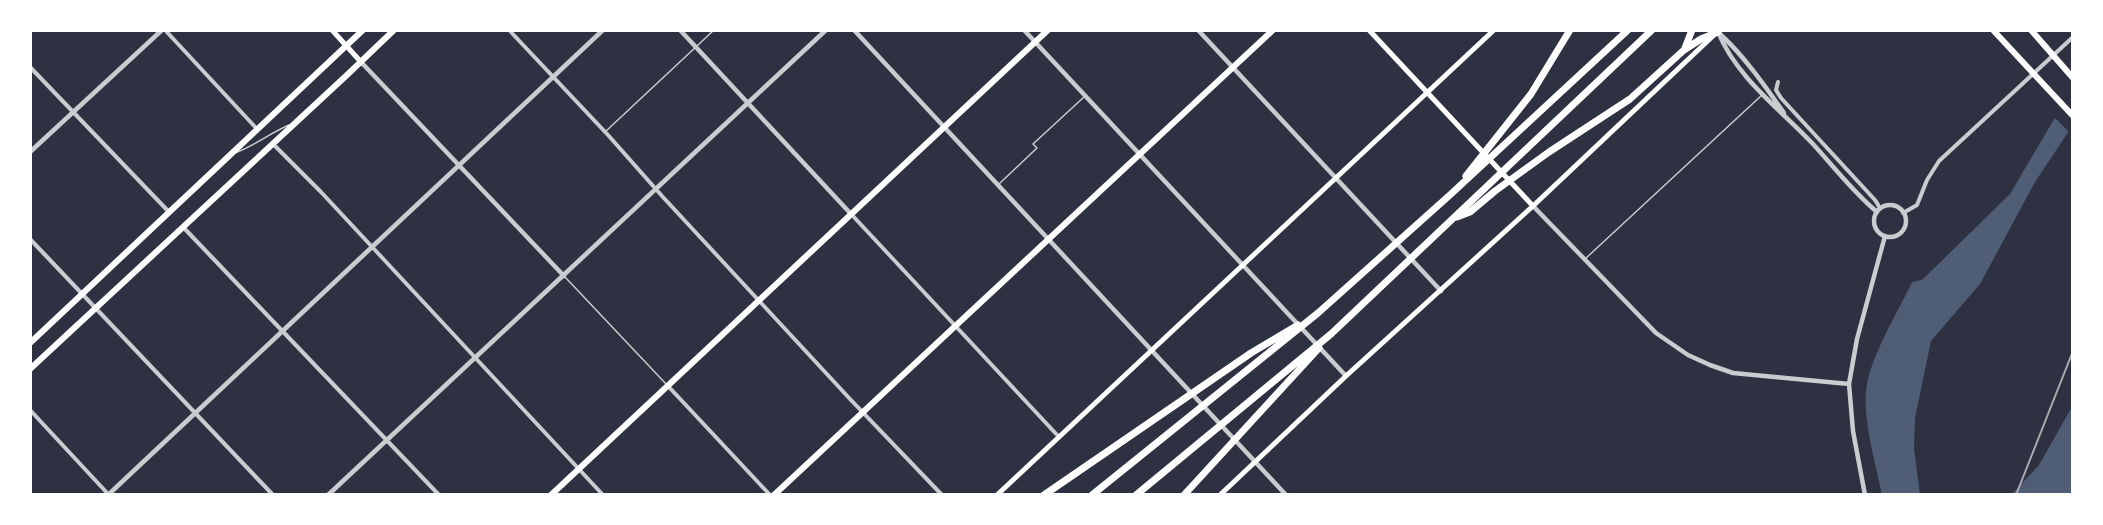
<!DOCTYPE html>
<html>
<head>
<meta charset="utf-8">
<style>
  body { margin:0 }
  #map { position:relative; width:2103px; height:525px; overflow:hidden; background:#2d3142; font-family:"DM Sans",sans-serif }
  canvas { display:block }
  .frame { position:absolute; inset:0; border:32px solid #fff; pointer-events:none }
</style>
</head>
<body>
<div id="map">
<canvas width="2103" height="525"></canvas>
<div class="frame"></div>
</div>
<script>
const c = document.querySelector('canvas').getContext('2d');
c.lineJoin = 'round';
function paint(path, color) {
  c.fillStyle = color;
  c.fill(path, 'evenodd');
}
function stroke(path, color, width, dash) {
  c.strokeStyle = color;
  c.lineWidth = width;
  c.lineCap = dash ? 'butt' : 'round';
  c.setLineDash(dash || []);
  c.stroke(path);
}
paint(new Path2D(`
  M 2073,92 L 2073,125 L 2035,182 L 1980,284 L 1931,341 L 1915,418 L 1914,448 L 1920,495 L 1882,495 C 1876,464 1861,415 1867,384 C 1873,352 1898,312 1912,282 L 1922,280 L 2010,194 L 2053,121 Z
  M 2073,405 L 2073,495 L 2011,495 L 2039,465 Z`), '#4f5d75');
paint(new Path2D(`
  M 2073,89 L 2073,131 L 2071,134 L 2053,116 Z`), '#2d3142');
stroke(new Path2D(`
  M 605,132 L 714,30
  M 235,153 C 254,146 270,133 289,125
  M 999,184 L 1037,148 L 1033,144 L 1084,97
  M 1585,259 L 1762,95
  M 565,277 L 667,385`), '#caccd0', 1.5);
stroke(new Path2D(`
  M 165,30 L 257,129
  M 509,30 L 608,135 L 662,196 L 850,399 L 942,495
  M 30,67 L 169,212
  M 1778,82 L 1776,90 L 1781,98 L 1875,200 L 1880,208
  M 273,144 L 321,192 L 603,495
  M 1903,213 L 1917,205 L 1927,180 L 1939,161 L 2073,37
  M 852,215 L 1059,437
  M 183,227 L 439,495
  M 30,239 L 273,495
  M 668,386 L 770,495
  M 30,410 L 109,495`), '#caccd0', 4);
stroke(new Path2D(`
  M 680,30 L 851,214
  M 854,30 L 1286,495
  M 1024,30 L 1346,376
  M 1198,30 L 1441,291
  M 1718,32 C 1737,78 1780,109 1813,144 C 1834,167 1853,192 1877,212
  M 1720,34 C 1745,57 1765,86 1784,113
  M 361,62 L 564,276
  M 30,152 L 162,30
  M1874 221a16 16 0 1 1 32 0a16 16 0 1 1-32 0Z
  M 1533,206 L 1656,333 L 1688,355 L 1710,365 L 1733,373 L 1849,384
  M 108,495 L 603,30
  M 328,495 L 826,30
  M 1865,495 L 1853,431 L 1849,384 L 1857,339 L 1885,236`), '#caccd0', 4.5);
stroke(new Path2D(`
  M 332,30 L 361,62
  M 1369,30 L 1533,206
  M 997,495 L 1494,30
  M 1220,495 L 1346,376 L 1533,206 L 1714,35`), '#fff', 5);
stroke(new Path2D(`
  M 1993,30 L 2073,116
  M 2031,30 L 2073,78
  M 30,343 L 363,30
  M 30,369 L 347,75 L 394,30
  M 551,495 L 1048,30
  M 774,495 L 1273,30`), '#fff', 6);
stroke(new Path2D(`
  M 1685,48 L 1692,30
  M 1466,176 L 1531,94 L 1570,30
  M 1457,217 L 1470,212 L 1495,191 L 1549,152 L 1630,99 L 1684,50 L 1701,39 L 1718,32
  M 1044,495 L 1251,353 L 1298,325
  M 1092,495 L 1318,313 L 1451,194 L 1628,30
  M 1136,495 L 1331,334 L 1652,30
  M 1184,495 L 1319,348`), '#fff', 7);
stroke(new Path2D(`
  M 2016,495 L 2073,351`), '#abadb3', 2);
</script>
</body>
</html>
